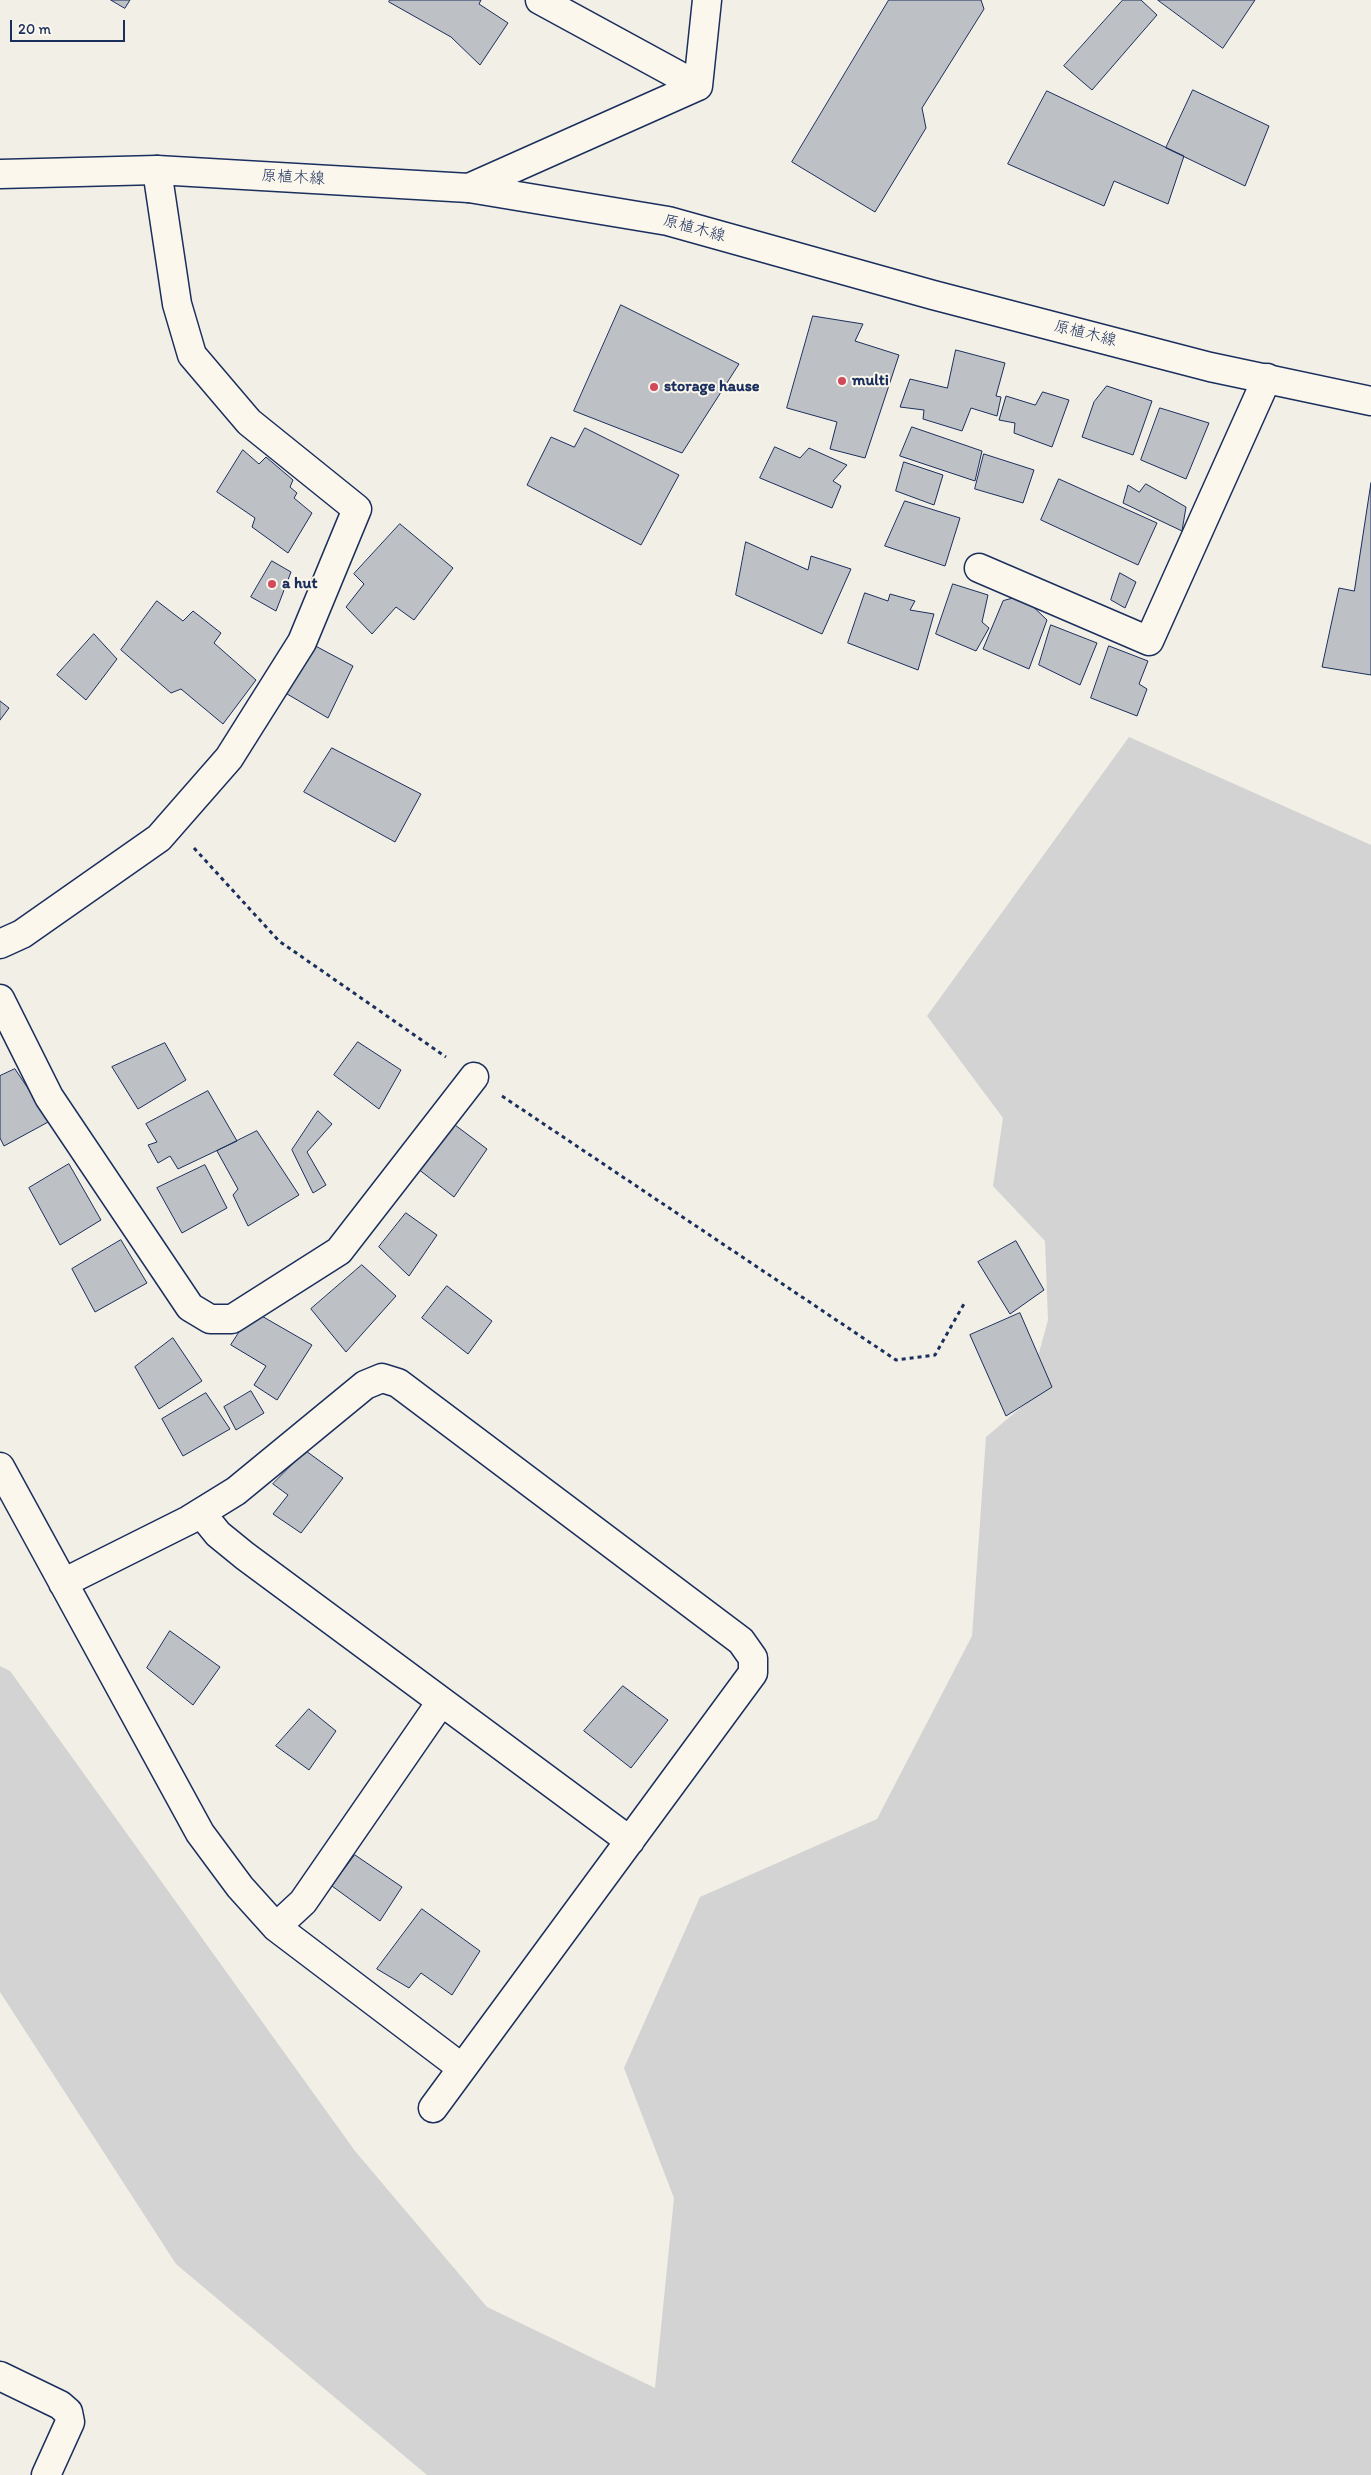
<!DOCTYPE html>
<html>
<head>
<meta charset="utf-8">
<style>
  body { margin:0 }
  #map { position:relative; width:1371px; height:2475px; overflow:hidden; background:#f2efe6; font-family:Itim,sans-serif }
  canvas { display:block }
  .scale { position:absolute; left:10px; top:20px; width:115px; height:22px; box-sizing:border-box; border:2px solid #1b2f5e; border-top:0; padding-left:6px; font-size:15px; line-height:18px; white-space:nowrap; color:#1b2f5e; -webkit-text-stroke:4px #fbf7ec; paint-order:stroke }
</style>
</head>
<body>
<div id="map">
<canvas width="1371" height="2475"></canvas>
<div class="scale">20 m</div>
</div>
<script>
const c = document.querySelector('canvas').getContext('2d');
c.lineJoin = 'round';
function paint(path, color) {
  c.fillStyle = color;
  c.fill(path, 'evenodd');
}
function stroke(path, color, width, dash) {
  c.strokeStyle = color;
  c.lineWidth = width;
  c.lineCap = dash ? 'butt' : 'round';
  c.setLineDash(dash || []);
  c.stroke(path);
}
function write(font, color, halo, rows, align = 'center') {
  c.font = font + ' Itim,"Klee One",sans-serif';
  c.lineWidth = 4;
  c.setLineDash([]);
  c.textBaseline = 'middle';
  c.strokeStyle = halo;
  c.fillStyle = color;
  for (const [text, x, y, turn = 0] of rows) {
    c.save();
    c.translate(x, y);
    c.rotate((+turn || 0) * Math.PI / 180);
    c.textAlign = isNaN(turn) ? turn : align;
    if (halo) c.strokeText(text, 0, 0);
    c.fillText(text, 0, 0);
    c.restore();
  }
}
paint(new Path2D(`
  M 1129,737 L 1371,845 L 1371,2475 L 427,2475 L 176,2264 L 0,1992 L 0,1666 L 10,1671 L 355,2151 L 487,2307 L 655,2388 L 674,2198 L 624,2068 L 700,1897 L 877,1819 L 972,1636 L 986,1437 L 1025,1404 L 1048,1320 L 1045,1241 L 993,1186 L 1003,1118 L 927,1016 Z`), '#d2d3d2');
const building = new Path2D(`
  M 111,0 L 130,0 L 125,8 Z
  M 390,0 L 481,0 L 479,4 L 508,23 L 480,65 L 451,37 L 389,2 Z
  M 889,0 L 981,0 L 984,9 L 922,108 L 926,128 L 875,212 L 792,162 Z
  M 1123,0 L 1141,0 L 1157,15 L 1092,90 L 1064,66 Z
  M 1158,0 L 1255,0 L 1223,48 Z
  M 1193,90 L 1269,126 L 1245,186 L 1166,148 Z
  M 1047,91 L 1184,156 L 1168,204 L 1114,181 L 1104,206 L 1008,164 Z
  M 621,305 L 739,364 L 682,453 L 574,411 Z
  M 813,316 L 863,324 L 855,341 L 899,355 L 865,458 L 830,449 L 837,422 L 787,408 Z
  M 956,350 L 1005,363 L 996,396 L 1001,397 L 997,416 L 971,408 L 962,431 L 923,419 L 924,410 L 900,407 L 910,379 L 947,388 Z
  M 1107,386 L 1152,401 L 1133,455 L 1082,437 L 1094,402 Z
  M 1043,392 L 1069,400 L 1052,447 L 1014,433 L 1015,423 L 999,420 L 1006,396 L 1035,405 Z
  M 1160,408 L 1209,423 L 1186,479 L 1141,460 Z
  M 912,427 L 982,451 L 975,481 L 900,456 Z
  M 585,428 L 679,475 L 641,545 L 527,485 L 551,437 L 574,447 Z
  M 775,447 L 800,458 L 809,448 L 847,465 L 833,481 L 841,486 L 832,508 L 760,478 Z
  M 243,450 L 259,464 L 266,457 L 293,480 L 290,487 L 297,493 L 294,498 L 312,513 L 288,553 L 252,527 L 255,518 L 217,492 Z
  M 984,454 L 1034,470 L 1023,503 L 975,489 Z
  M 904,462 L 943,475 L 934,505 L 896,491 Z
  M 1059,479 L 1157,523 L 1138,565 L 1041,520 Z
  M 1371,483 L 1371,675 L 1322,667 L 1339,588 L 1354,591 Z
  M 1146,484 L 1186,507 L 1182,531 L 1123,503 L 1128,485 L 1139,492 Z
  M 905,501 L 960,518 L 945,566 L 885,546 Z
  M 400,524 L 453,568 L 414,620 L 396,607 L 372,634 L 346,607 L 364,584 L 354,574 Z
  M 746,542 L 808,570 L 811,556 L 851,569 L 822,634 L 736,595 Z
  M 272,561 L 291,572 L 276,611 L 251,597 Z
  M 1120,573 L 1136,582 L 1125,608 L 1111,600 Z
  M 953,584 L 988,595 L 982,622 L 989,628 L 976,651 L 936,634 Z
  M 865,593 L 888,601 L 890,594 L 915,601 L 910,610 L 934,614 L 918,670 L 848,643 Z
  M 1022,596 L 1047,620 L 1029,669 L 983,649 L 1003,601 Z
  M 157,601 L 183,621 L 193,611 L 221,633 L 214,643 L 256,680 L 223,724 L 181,689 L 171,693 L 121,650 Z
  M 1051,625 L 1097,643 L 1080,685 L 1039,665 Z
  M 94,634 L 117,659 L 86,700 L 57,675 Z
  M 308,642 L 353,666 L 328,718 L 282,691 Z
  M 1109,646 L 1148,661 L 1139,684 L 1147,689 L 1137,716 L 1091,698 Z
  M 0,701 L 9,708 L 0,720 Z
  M 332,748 L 421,794 L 395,842 L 304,792 Z
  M 358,1042 L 401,1070 L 379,1109 L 334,1075 Z
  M 165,1043 L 186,1080 L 138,1109 L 112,1067 Z
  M 15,1069 L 50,1121 L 4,1146 L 0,1138 L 0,1076 Z
  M 208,1091 L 237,1141 L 178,1169 L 170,1156 L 158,1163 L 148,1145 L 157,1142 L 146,1124 Z
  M 318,1111 L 332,1124 L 307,1152 L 326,1185 L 313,1193 L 292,1150 Z
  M 447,1119 L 487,1149 L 454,1197 L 413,1165 Z
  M 257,1131 L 299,1195 L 248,1226 L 233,1195 L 238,1189 L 217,1151 Z
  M 69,1164 L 101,1220 L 60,1245 L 29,1188 Z
  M 205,1165 L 227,1208 L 182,1233 L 157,1188 Z
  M 406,1213 L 437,1235 L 409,1276 L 379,1247 Z
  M 121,1240 L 147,1283 L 95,1312 L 72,1269 Z
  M 1016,1241 L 1044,1290 L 1010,1314 L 978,1262 Z
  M 362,1265 L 396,1296 L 346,1352 L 311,1309 Z
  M 447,1286 L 492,1321 L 468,1354 L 422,1318 Z
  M 253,1311 L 312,1345 L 277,1400 L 254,1385 L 266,1366 L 231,1345 Z
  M 1020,1313 L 1052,1387 L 1006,1416 L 970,1335 Z
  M 173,1338 L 202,1381 L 159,1409 L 135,1367 Z
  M 251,1391 L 264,1413 L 236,1430 L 224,1407 Z
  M 206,1393 L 230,1429 L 183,1456 L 162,1419 Z
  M 306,1451 L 343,1478 L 301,1533 L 273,1514 L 288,1495 L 273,1484 Z
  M 170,1631 L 220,1667 L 193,1705 L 147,1668 Z
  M 623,1686 L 668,1720 L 631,1768 L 584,1731 Z
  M 309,1709 L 336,1731 L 309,1770 L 276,1746 Z
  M 355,1855 L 402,1887 L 380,1921 L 332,1886 Z
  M 422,1909 L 480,1951 L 452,1995 L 421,1973 L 409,1988 L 377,1969 Z`);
paint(building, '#bdc0c4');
stroke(building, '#1b2f5e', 1);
const minor = new Path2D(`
  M 540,0 L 698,86
  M 469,188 L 698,86 L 707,0
  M 979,568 L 1149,641 L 1267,378
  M 0,944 L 22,934 L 159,838 L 229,758 L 302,642 L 357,509 L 249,422 L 192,355 L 177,304 L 157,170
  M 0,999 L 49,1097 L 190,1307 L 210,1319 L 232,1319 L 339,1251 L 474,1077
  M 0,1467 L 200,1833 L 240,1887 L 276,1927 L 462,2068
  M 201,1513 L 218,1534 L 245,1556 L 630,1841
  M 63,1583 L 189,1520 L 236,1491 L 365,1385 L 382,1378 L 398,1383 L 741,1641 L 753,1658 L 753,1673 L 433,2108
  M 276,1927 L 303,1902 L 441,1702
  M 0,2376 L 60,2405 L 68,2412 L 70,2422 L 46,2475`);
const secondary = new Path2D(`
  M 0,174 L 157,170 L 469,188 L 668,221 L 933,295 L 1210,367 L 1371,401`);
stroke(minor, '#1b2f5e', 31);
stroke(secondary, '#1b2f5e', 31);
stroke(new Path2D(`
  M 194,848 L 279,941 L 446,1057
  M 502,1096 L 896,1360 L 935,1355 L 965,1302`), '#1b2f5e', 3, [4, 4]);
stroke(minor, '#fbf7ec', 28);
stroke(secondary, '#fbf7ec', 28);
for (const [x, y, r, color] of [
  [842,381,5,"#d1495b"],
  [654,387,5,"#d1495b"],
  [272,584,5,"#d1495b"]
]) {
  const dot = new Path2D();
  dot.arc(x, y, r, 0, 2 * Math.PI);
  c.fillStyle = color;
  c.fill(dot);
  stroke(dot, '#fbf7ec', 2);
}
write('16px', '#1b2f5e', '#fbf7ec', [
  ["原植木線",293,178,3],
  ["原植木線",694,229,15],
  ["原植木線",1085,334,14]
]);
write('bold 16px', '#1b2f5e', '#fbf7ec', [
  ["multi",852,381],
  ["storage hause",664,387],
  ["a hut",282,584]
], 'left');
</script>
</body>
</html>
